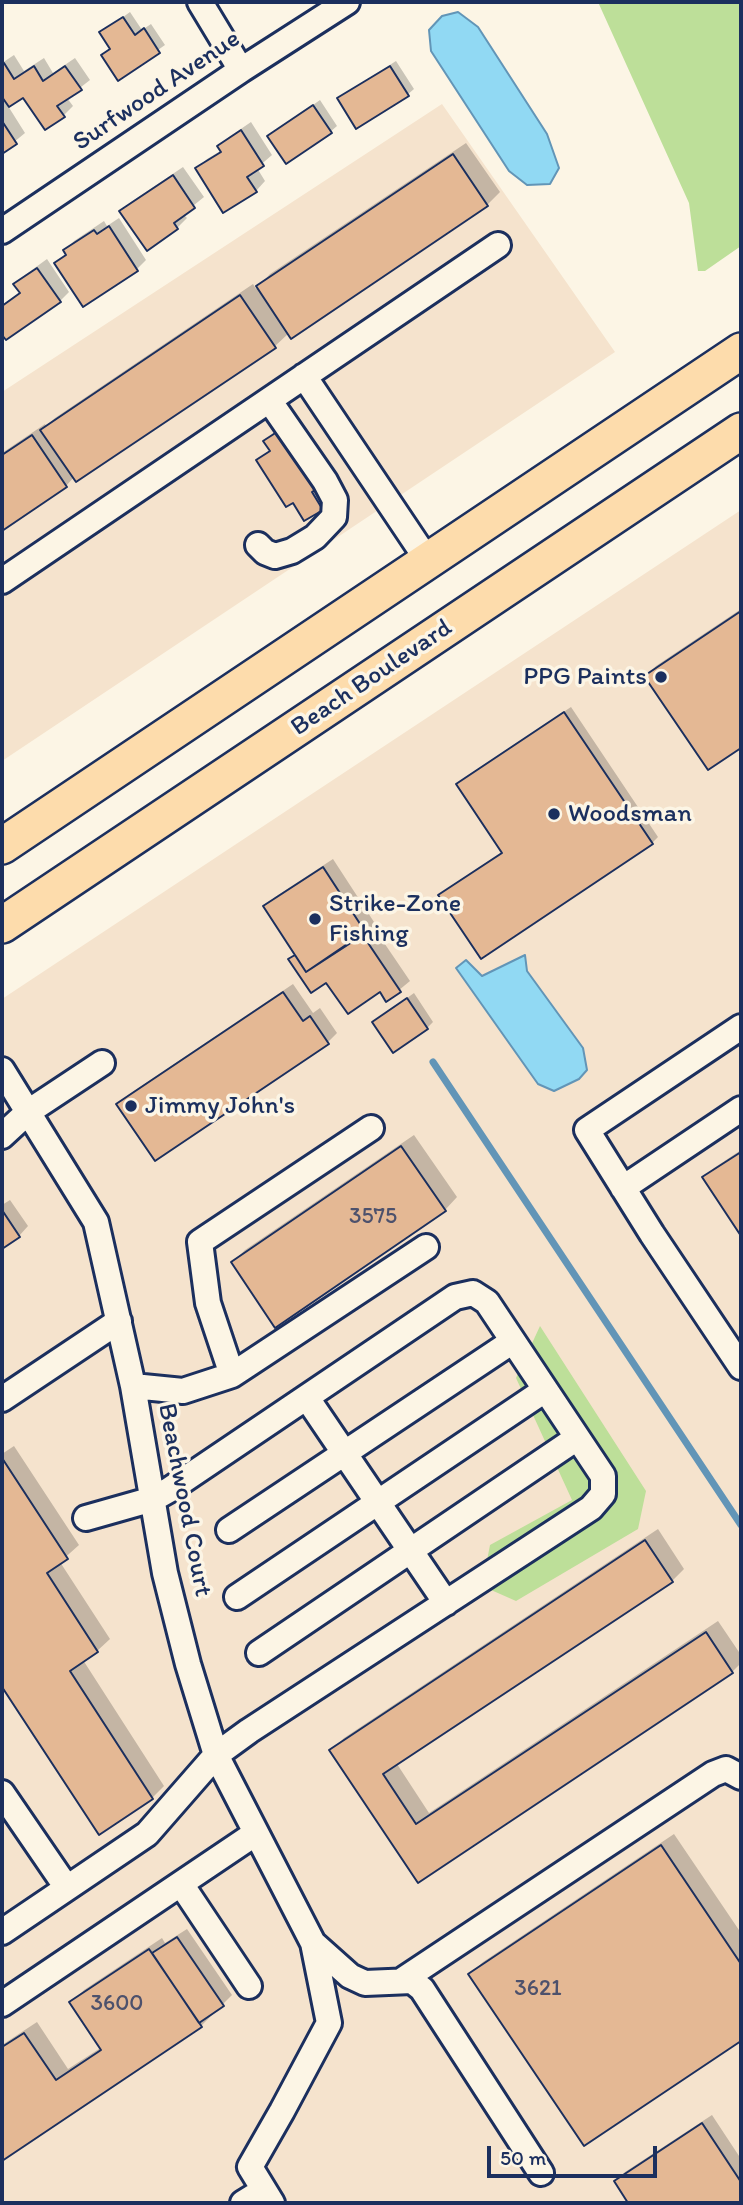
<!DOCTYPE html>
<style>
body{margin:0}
#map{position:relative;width:743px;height:2205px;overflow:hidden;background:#fcf5e5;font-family:Itim,sans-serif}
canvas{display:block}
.frame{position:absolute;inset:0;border:4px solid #1b2f5e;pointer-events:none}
.scale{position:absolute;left:487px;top:2146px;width:170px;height:32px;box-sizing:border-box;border:4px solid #1b2f5e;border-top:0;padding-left:9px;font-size:21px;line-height:24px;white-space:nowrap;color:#1b2f5e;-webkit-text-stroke:5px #fcf5e5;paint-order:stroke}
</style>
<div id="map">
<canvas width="743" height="2205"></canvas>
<div class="frame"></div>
<div class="scale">50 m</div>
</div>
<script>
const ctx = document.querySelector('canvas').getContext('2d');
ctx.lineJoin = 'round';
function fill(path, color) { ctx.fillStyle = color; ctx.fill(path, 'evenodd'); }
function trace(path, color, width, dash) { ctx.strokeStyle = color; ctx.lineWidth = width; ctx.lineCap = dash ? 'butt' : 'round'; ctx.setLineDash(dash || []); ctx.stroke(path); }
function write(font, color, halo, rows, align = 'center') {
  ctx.font = font + ' Itim,sans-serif'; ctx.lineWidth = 7; ctx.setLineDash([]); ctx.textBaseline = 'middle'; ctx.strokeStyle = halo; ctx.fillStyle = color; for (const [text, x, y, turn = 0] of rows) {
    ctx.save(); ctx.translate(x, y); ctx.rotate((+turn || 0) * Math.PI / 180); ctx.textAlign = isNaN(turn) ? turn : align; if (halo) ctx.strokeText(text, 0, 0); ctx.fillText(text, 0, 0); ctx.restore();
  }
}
fill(new Path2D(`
 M442 104 615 352 2 761V392Z
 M741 510V2203H2V999Z`), '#f5e3cd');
fill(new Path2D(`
 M598 2H741V246L705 271H698L689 203Z
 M540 1326 646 1491 638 1529 516 1601 482 1586 490 1545 572 1500 516 1378Z`), '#bddf99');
const water = new Path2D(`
 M458 12 478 27 547 134 559 168 550 184 527 185 509 171 431 51 429 30 442 16Z
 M525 955 527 971 583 1048 587 1070 579 1079 554 1091 538 1084 456 968 466 960 482 976Z`);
fill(water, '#91d9f3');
trace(water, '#6295b7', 2);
fill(new Path2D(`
 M130 12 142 30 151 24 165 45 118 78 111 48 101 33Z
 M14 55 24 71 44 58 53 73 75 58 90 80 67 98 73 106 63 116 24 95 8 106 25 133 2 152V98L4 97 2 94V63Z
 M396 61 414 89 407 95 340 99 346 93Z
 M320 100 337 126 330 132 269 136Z
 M251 122 272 155 257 168 265 181 256 191 197 169 207 159 222 150 219 146 229 137Z
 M466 143 500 192 487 205 291 336 289 333 274 347 74 477 66 486 2 529V453L45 424 46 426 55 418 253 284 256 289 270 274Z
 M183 167 204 197 183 214 187 218 177 228 121 212 131 202Z
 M119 218 146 260 137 269 57 264 67 253 65 251 74 241 104 221 107 226Z
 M47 259 69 292 60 301 6 338 2 332V305L21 292 16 284 25 275Z
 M290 422 331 499 321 508 293 501 258 461 271 449 266 441 275 431Z
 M741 609V746L709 768 647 676 656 666Z
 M571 707 658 837 652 843 447 889 503 851 458 784 464 778Z
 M333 859 374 922 372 925 410 981 387 1000 381 990 327 981 290 959 296 954 265 906 275 897Z
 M293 984 313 1013 320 1008 337 1033 328 1042 155 1159 118 1104 128 1095Z
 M414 993 433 1022 427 1028 374 1022Z
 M414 1135 457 1197 445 1210 233 1262 245 1250Z
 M741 1150V1233L705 1178 714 1168Z
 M10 1200 28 1226 19 1236 2 1247V1205Z
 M14 1446 79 1545 60 1562 110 1639 97 1651 83 1660 164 1786 152 1798 99 1833 2 1683V1454Z
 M658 1529 684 1569 672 1581 397 1764 429 1813 718 1621 741 1655V1663L732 1672 418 1881 332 1750 344 1738Z
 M674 1834 741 1933V2039L584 2144 470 1974 483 1962Z
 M187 1929 232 1995 201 2026 2 2159V2045L37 2022 68 2069 102 2047 71 2003 84 1990 162 1938 165 1943Z
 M712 2115 741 2159V2203H630L616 2182 625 2172Z`), '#0003');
trace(new Path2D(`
 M433 1062 741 1525`), '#6295b7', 7);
const building = new Path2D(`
 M123 17 135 35 144 28 160 53 118 81 101 55 110 49 99 32Z
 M4 63 14 79 34 66 43 81 65 66 82 90 57 106 65 117 45 130 23 98 9 107 2 97V64Z
 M390 66 409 96 356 129 337 98Z
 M313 105 332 133 286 164 267 136Z
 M2 121 17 144 2 154Z
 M241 130 264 166 247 177 257 192 223 213 195 168 221 152 217 146Z
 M453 154 488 206 291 339 256 286Z
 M173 175 195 208 174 223 178 229 147 251 119 211Z
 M109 226 138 271 83 307 54 263 66 255 63 250 94 230 97 234Z
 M37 268 61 302 6 340 2 335V306L20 293 13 284Z
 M240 295 276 348 76 482 40 430Z
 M280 430 318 488 312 492 323 510 304 521 293 503 286 507 256 460 270 451 263 441Z
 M32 435 67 487 2 531V455Z
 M741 611V748L708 770 644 676Z
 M564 712 653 844 481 959 438 895 502 853 456 784Z
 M323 867 366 933 306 972 263 906Z
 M362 934 401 992 386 1002 380 992 348 1014 326 983 311 993 288 959 295 955 306 972Z
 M283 992 303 1021 310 1016 329 1044 155 1161 116 1104Z
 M407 998 428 1029 393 1053 372 1022Z
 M401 1146 446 1211 275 1328 231 1262Z
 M741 1152V1236L702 1177Z
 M2 1210 20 1237 2 1249Z
 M2 1458 68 1559 47 1573 98 1652 70 1671 153 1799 99 1835 2 1687Z
 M645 1540 673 1582 383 1774 416 1824 706 1632 733 1673 418 1883 329 1750Z
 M661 1845 741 1964V2041L584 2146 468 1974Z
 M177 1937 224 2006 199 2023 152 1953Z
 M149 1949 202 2027 2 2161V2047L24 2033 56 2080 101 2050 69 2002Z
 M702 2123 741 2182V2203H628L614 2181Z`);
fill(building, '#e4b894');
trace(building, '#1b2f5e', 2);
const minor = new Path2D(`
 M200 2 241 70
 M2 231 241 70 347 2
 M304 376 428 561
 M258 545 265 552 275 556 292 551 315 537 334 517 335 500 325 481 269 400
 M2 581 498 245
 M741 1027 587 1130 652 1234 741 1367
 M2 1070 96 1222 133 1386 165 1573 188 1664 216 1755 313 1943 329 2023 282 2111 250 2167 272 2203
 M2 1136 28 1112 102 1063
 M623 1188 741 1109
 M232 1375 208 1303 200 1242 371 1128
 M133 1386 183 1391 232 1375 426 1247
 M307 1398 446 1603
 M2 1399 119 1321
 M229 1530 513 1341
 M237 1597 545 1390
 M259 1653 577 1438
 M2 1793 67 1888
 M181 1884 249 1986
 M2 1932 147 1834 216 1755 249 1731 591 1508 603 1494V1476L487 1302 473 1293 455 1297 169 1490 153 1499 86 1518
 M313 1943 350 1976 365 1983 412 1981 422 1989 541 2173
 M401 1981 713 1774 726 1769 741 1777
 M2 2004 256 1833
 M243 2203 264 2190`);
const highway = new Path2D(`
 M2 846 741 351
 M2 925 741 431`);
trace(minor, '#1b2f5e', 30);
trace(highway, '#1b2f5e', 40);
trace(minor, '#fcf5e5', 24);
trace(highway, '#fddcac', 35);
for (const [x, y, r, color] of [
 [661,677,7,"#1b2f5e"],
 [554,814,7,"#1b2f5e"],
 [315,919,7,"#1b2f5e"],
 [131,1106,7,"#1b2f5e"]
]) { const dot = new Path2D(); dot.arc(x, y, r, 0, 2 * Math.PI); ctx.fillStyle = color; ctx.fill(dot); trace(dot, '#fcf5e5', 2.5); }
write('23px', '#4d516c', null, [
 ["3575",373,1217],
 ["3621",538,1989],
 ["3600",117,2004]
]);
write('26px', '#1b2f5e', '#fcf5e5', [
 ["Surfwood Avenue",157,91,-34],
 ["Beach Boulevard",372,678,-34],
 ["Beachwood Court",184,1500,79]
]);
write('26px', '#1b2f5e', '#fcf5e5', [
 ["PPG Paints",647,677,"right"],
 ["Woodsman",568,814],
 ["Strike-Zone",329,904],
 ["Fishing",329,934],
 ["Jimmy John's",145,1106]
], 'left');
</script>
